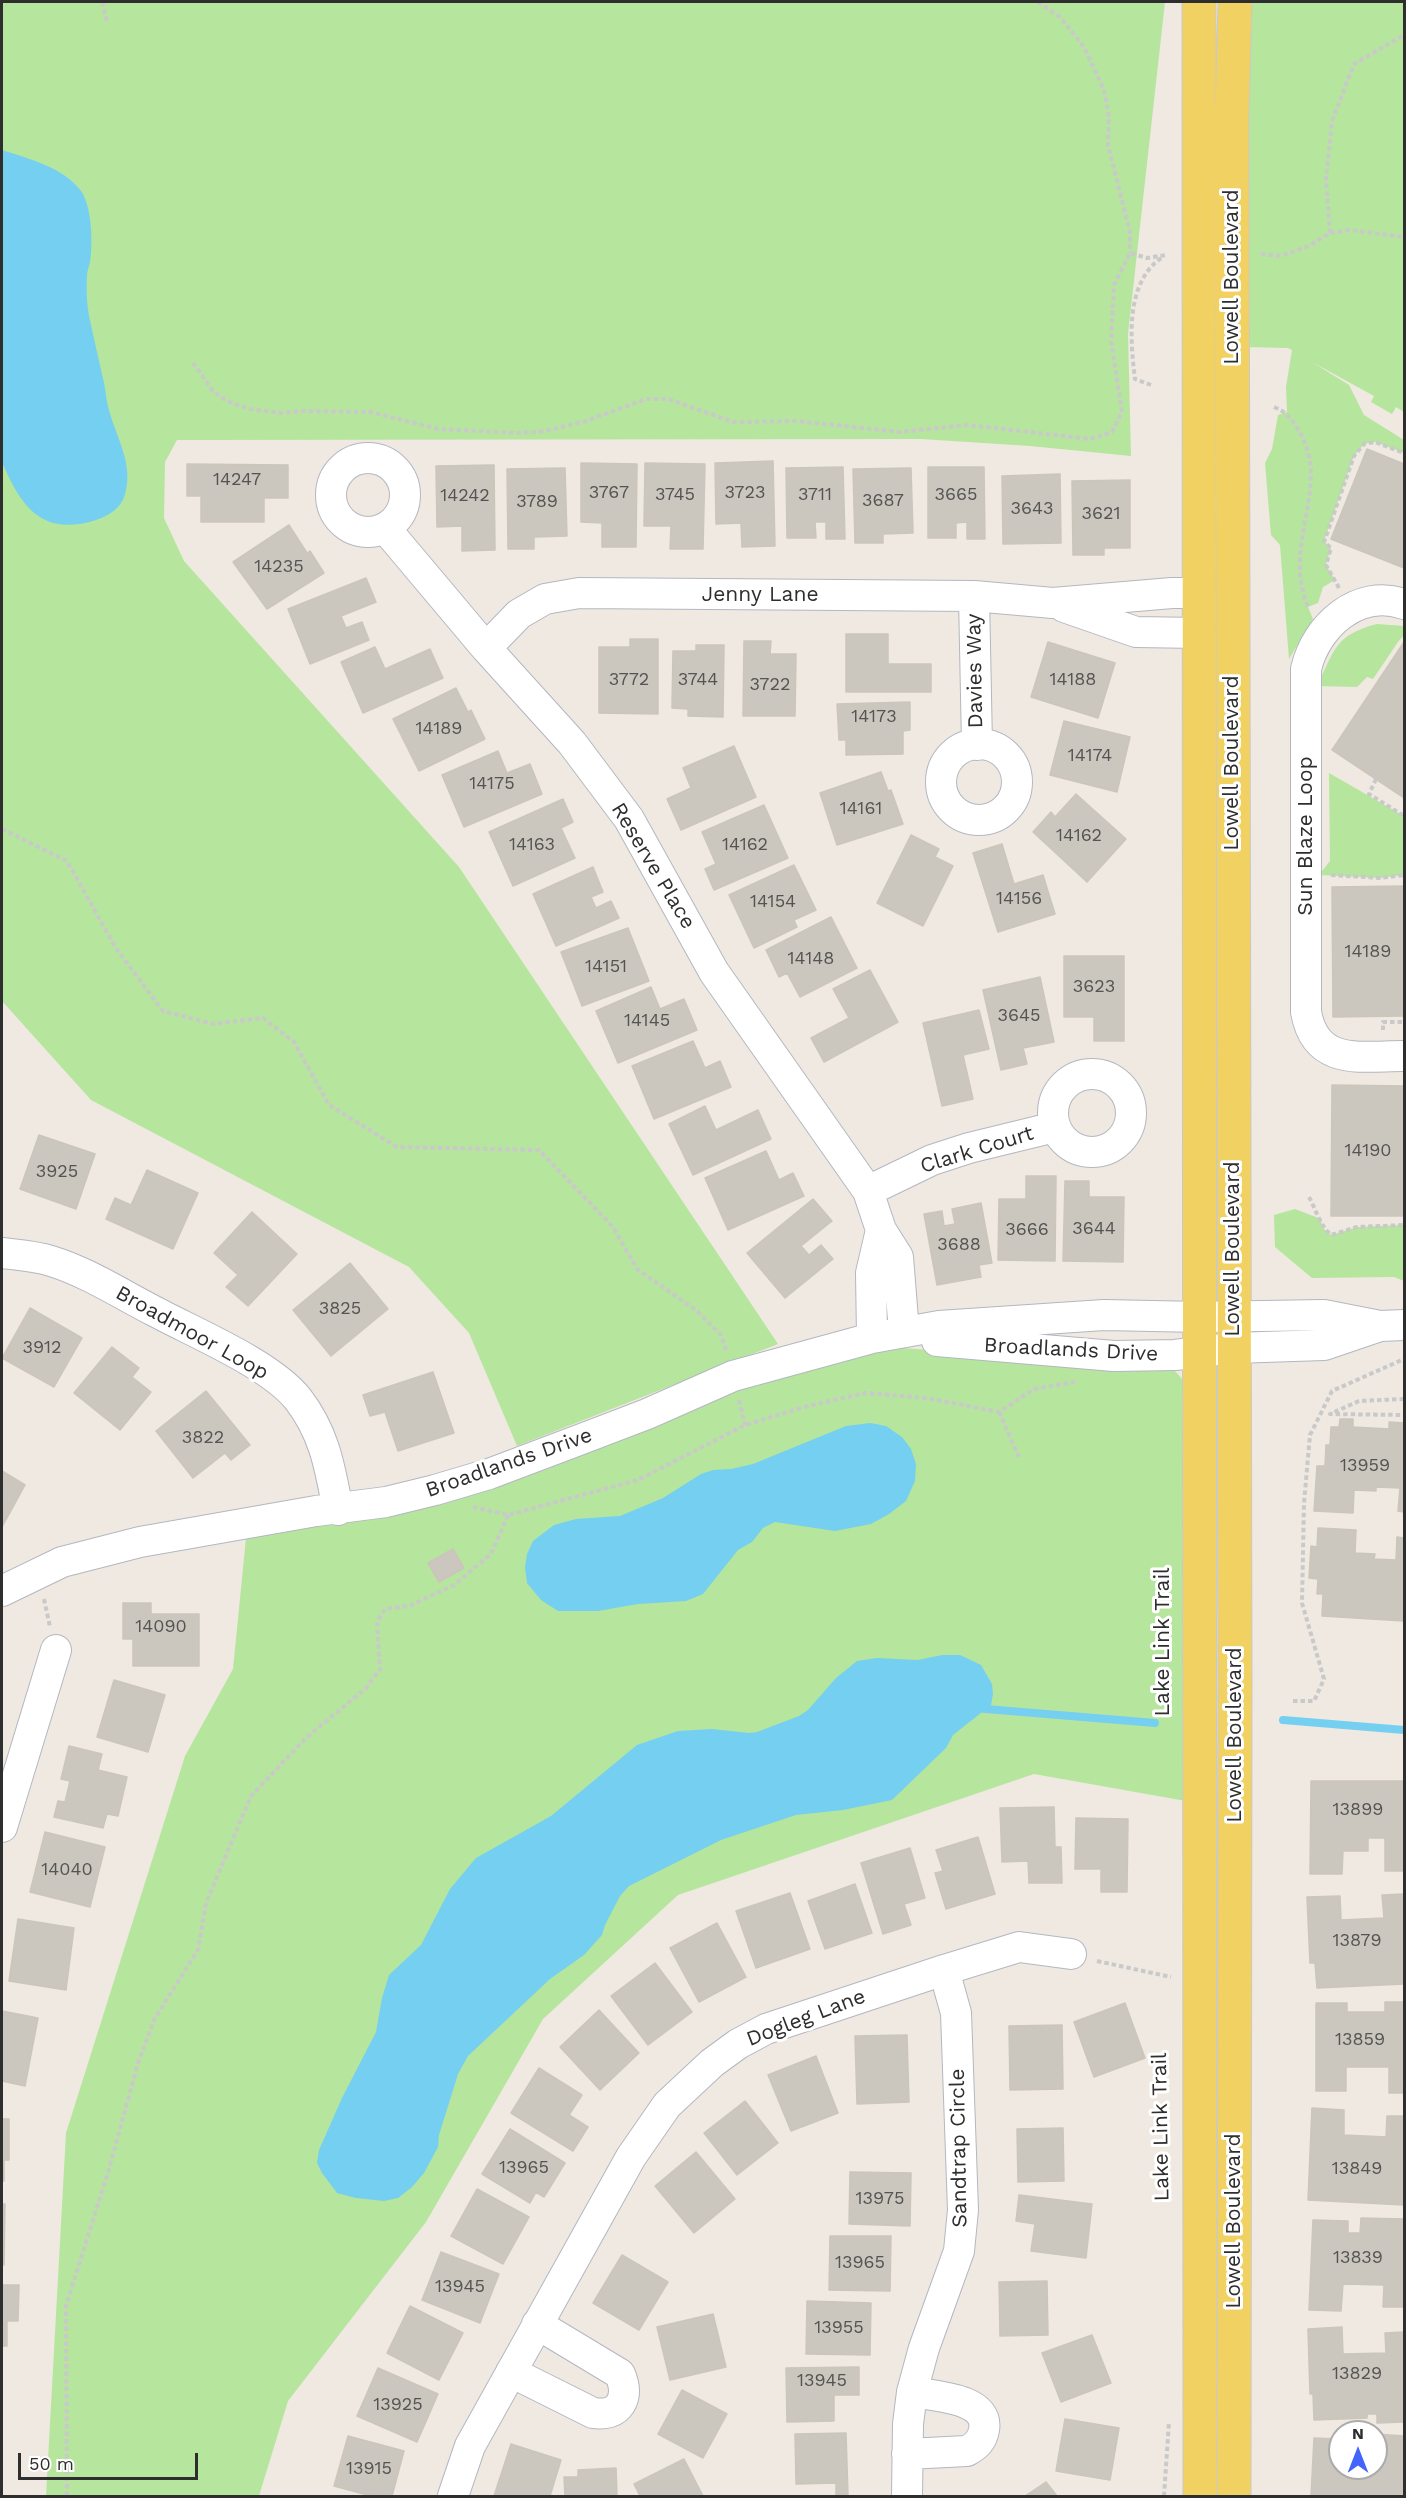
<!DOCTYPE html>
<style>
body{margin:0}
#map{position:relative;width:1406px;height:2498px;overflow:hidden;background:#efe9e1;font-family:"Work Sans",sans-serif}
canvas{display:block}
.frame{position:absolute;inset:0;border:3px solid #2e2e2e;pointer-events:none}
.north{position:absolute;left:1328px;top:2420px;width:60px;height:60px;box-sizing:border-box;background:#fff;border:2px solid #ababab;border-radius:50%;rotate:0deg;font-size:16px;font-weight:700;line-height:24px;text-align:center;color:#2e2e2e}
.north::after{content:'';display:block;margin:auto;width:21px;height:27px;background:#4264fb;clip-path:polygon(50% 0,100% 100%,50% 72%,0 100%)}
.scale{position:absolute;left:18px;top:2453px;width:180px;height:27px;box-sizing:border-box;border:3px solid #2e2e2e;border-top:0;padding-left:8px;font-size:18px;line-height:21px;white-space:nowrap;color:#2e2e2e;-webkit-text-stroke:4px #fff;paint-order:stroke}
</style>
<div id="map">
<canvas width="1406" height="2498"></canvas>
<div class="frame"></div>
<div class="north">N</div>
<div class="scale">50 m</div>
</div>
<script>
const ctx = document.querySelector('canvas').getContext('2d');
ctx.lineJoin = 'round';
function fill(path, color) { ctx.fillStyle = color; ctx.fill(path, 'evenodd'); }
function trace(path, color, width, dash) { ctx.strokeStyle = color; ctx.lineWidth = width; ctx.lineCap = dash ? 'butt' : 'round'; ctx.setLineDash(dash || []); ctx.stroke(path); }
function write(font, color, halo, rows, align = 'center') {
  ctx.font = font + ' "Work Sans",sans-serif'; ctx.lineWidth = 6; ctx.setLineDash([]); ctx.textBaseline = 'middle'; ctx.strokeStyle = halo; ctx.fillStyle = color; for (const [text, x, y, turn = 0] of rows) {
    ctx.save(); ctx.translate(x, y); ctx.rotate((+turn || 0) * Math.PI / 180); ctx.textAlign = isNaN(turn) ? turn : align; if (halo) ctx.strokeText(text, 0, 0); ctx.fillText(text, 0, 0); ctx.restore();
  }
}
fill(new Path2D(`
 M2 2H1165L1128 334 1131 456 1030 446 921 439 177 440 165 462 164 518 184 561 459 867 778 1344 517 1446 469 1333 409 1267 91 1100 2 1001Z
 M1248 2H1404V412L1396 407 1392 414 1371 402 1374 396 1312 362 1349 385 1364 415 1404 440V453L1375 442 1364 444 1354 456 1324 541 1331 548 1326 565 1335 580 1323 587 1318 603 1308 607 1313 619 1289 659 1280 545 1271 535 1265 463 1272 449 1278 415 1287 412 1286 387 1292 350 1288 348 1245 347Z
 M1377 624 1404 626V635L1398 642 1373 679 1367 677 1357 687 1317 686C1335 649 1335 635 1377 624Z
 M1329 773 1404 816V875L1380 878 1319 875 1330 861Z
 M1295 1209 1321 1219 1322 1227 1331 1235 1357 1227 1404 1225V1281L1394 1277 1312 1278 1275 1247 1274 1215Z
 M902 1348 1165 1366 1174 1370 1184 1381 1186 1801 1034 1774 678 1895 543 2019 426 2222 288 2401 259 2496H46L66 2133 185 1756 233 1669 246 1538 645 1426 812 1363 866 1350Z`), '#b6e59e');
fill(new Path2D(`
 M2 150C29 159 63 167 81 191 92 206 93 245 90 262 89 267 87 271 87 276 86 288 87 304 89 316 94 339 99 361 104 383 106 392 106 401 109 410 116 437 134 464 125 494 122 507 109 516 96 520 42 537 21 507 2 462Z
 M870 1423 886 1426 902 1437 911 1449 916 1464 915 1481 906 1501 889 1514 871 1524 835 1531 775 1522 763 1528 752 1542 738 1550 703 1594 686 1601 638 1604 598 1611H558L541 1600 527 1583 525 1567 527 1554 533 1541 554 1525 576 1519 620 1516 663 1498 701 1474 713 1470 731 1469 753 1464 846 1426Z
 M942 1655H960L981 1665 992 1684 993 1694 991 1705 953 1735 946 1748 892 1800 843 1810 796 1815 721 1840 629 1886 620 1896 605 1925 602 1935 584 1955 550 1979 468 2056 458 2074 439 2135 438 2147 424 2173 412 2187 398 2198 384 2201 356 2198 337 2193 322 2173 317 2163 319 2150 342 2098 376 2032 382 1998 389 1975 421 1945 450 1889 476 1858 551 1816 637 1745 678 1731 712 1729 749 1733 757 1732 799 1716 808 1710 836 1678 857 1661 877 1658 918 1660Z`), '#75cff0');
trace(new Path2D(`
 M974 1708 1155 1723
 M1283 1720 1404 1730`), '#75cff0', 8);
const building = new Path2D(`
 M1367 449 1404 464V568L1331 539Z
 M773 461 775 546 742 547 741 523 716 524 715 463Z
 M581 463 637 464 636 547H602V523L581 522Z
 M645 463 705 464 703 549H670L671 526H644Z
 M187 464 288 465V498H264V522H201V496H187Z
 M494 465 495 550 462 551V526L437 527 436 466Z
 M843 467 845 539H826V522H815L816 538H787L786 468Z
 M928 467H984L985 539H967V522L956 523V538H928Z
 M565 468 567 536 534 537V549H508L507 469Z
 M911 468 913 533 883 534V543H855L853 469Z
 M1060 474 1061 543 1003 544 1002 476Z
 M1130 480V548H1104V555H1073L1072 481Z
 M289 525 307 553 310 551 324 573 267 609 233 562Z
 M366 578 376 602 341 616 346 628 362 622 369 640 310 664 288 609Z
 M846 634H888V664H931V692H846Z
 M630 639H658V714L599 713V647H630Z
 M744 641H771L770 654H796L795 716H743Z
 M1048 642 1115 663 1098 718 1031 697Z
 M1404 642V798L1332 750Z
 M696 645H724L723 717 688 716V709L672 708 673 651H696Z
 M375 647 385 669 430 649 443 678 363 713 341 662Z
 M456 688 468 712 471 710 485 739 419 771 393 719Z
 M910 702V730L903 731V754L846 755V740H839L837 704Z
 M1064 721 1130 737 1117 792 1050 775Z
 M734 746 756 797 681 830 667 799 691 788 683 768Z
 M498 751 507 773 530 764 542 794 464 827 442 775Z
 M881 772 888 791 891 790 903 824 837 845 820 793Z
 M1076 794 1126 839 1087 882 1033 832 1051 812 1055 817Z
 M563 799 573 822 561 828 575 858 513 886 489 832Z
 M764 805 788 858 714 890 705 869 716 864 702 832Z
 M911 835 939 849 935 857 953 866 923 926 877 903Z
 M1002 844 1014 884 1043 875 1055 914 998 932 973 853Z
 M794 865 816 910 794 920 797 927 754 948 729 895Z
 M593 867 603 892 591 897 596 908 611 901 619 918 556 946 533 894Z
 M1404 886V1016L1333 1017 1332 887Z
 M831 917 857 968 800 997 787 973 779 977 766 950Z
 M628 928 649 981 582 1006 561 952Z
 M1064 956H1124V1041H1094V1017H1064Z
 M870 970 898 1022 824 1062 811 1038 849 1018 833 989Z
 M1040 977 1054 1042 1023 1048 1027 1064 1001 1070 983 990Z
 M651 987 660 1009 684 999 697 1030 618 1063 596 1011Z
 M979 1010 989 1049 963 1055 973 1099 942 1106 923 1023Z
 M693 1041 705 1068 720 1061 731 1087 654 1119 632 1066Z
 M1332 1085 1404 1086V1216H1331Z
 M705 1106 716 1130 758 1110 771 1139 693 1175 669 1124Z
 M39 1135 95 1154 76 1209 20 1189Z
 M766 1151 779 1180 793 1173 804 1196 728 1230 705 1178Z
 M147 1170 198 1193 173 1249 106 1219 115 1198 131 1205Z
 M1026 1176H1056L1055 1261 998 1260 999 1199H1026Z
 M1065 1181H1089V1197H1124L1123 1262 1063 1261Z
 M813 1199 832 1221 801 1246 809 1255 821 1245 833 1259 785 1298 747 1253Z
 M981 1203 992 1263 979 1265 981 1277 937 1285 924 1214 942 1211 944 1226 955 1224 952 1209Z
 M252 1212 297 1254 248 1306 226 1287 238 1275 214 1253Z
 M350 1263 388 1309 331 1356 293 1310Z
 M30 1308 82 1338 54 1387 2 1358Z
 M112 1347 139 1368 132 1377 151 1392 120 1430 74 1393Z
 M433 1372 454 1433 398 1451 385 1412 370 1416 363 1395Z
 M206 1391 250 1445 231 1460 225 1453 193 1478 156 1431Z
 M1340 1419H1353V1427L1389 1429V1422L1404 1423V1512L1398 1511 1400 1488 1376 1487V1491L1354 1490 1353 1513 1314 1511 1317 1466H1325L1326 1445H1330L1331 1427H1339Z
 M2 1471 25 1485 2 1527Z
 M1318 1528 1356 1530 1355 1553 1375 1554 1374 1559 1396 1560 1397 1537 1404 1538V1621L1322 1616 1323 1594H1317L1318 1579 1309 1578 1311 1546 1317 1547Z
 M453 1549 464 1568 439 1582 428 1563Z
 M123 1603H151V1614H199V1666H133V1639H123Z
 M114 1680 165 1695 148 1752 97 1737Z
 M69 1746 102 1754 98 1770 127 1777 118 1816 107 1814 103 1828 54 1817 58 1801 65 1802 70 1781 61 1779Z
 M1311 1781H1404V1871H1385V1838H1368V1851H1343L1342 1874H1310Z
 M1054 1807 1055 1847H1061L1062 1883H1029L1028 1861 1002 1862 1000 1808Z
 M1076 1818 1128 1819 1127 1892H1101V1869H1075Z
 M45 1832 105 1847 90 1907 30 1892Z
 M978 1837 995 1894 946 1909 935 1873 943 1871 936 1850Z
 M910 1848 925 1898 904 1904 911 1925 883 1934 861 1863Z
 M855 1884 872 1933 825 1949 808 1901Z
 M790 1893 810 1949 756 1968 736 1911Z
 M1404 1894V1984L1317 1988 1315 1963H1310L1307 1897 1340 1896 1341 1920 1384 1918 1382 1895Z
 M18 1919 74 1928 66 1990 9 1981Z
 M717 1923 746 1977 699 2002 670 1948Z
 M655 1963 692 2012 648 2045 611 1996Z
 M1385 2002H1404V2093H1389V2067H1346V2091H1316V2003H1347V2012H1385Z
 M1125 2003 1145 2058 1094 2077 1074 2022Z
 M599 2010 639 2053 600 2090 560 2047Z
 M2 2011 38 2018 25 2086 2 2081Z
 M1062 2025 1063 2089 1010 2090 1009 2026Z
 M907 2035 909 2102 857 2104 855 2036Z
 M816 2056 838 2113 791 2131 768 2075Z
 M539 2068 582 2095 569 2115 588 2127 573 2151 511 2113Z
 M745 2101 778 2143 737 2175 704 2133Z
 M1312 2108 1344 2110V2135L1386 2137 1387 2116H1404V2205L1308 2200Z
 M2 2119H9V2160H4V2181H2Z
 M1063 2128 1064 2181 1018 2182 1017 2129Z
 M510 2129 565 2163 544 2197 536 2192 530 2203 482 2174Z
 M696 2152 735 2199 694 2233 655 2186Z
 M850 2172 911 2173 910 2226 849 2224Z
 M477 2189 529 2217 503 2264 451 2236Z
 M1019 2195 1092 2204 1086 2258 1031 2251 1035 2224 1016 2221Z
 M2 2204H5L4 2265H2Z
 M1361 2218 1404 2219V2307H1383L1384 2285 1343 2284 1341 2311 1309 2310 1313 2220 1348 2221V2233H1360Z
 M830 2236H891L890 2291 829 2290Z
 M441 2252 499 2274 480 2323 422 2300Z
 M622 2255 668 2282 639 2330 593 2303Z
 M1047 2281 1048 2335 1000 2336 999 2282Z
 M2 2285H19L18 2321H7V2346H2Z
 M807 2301 871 2303 870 2355 806 2354Z
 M410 2306 463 2333 439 2380 387 2353Z
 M713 2314 726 2367 670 2380 657 2327Z
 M1342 2327 1343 2354 1386 2353 1385 2333 1404 2332V2422L1377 2423V2414H1367V2418L1314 2420 1313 2394H1310L1308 2329Z
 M1092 2335 1111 2383 1061 2402 1042 2353Z
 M859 2367V2395H834V2421L787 2422 786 2368Z
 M378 2368 438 2394 417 2442 357 2416Z
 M682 2390 727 2414 703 2458 658 2434Z
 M1065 2419 1119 2428 1110 2480 1056 2471Z
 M846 2433 848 2496H836V2483L796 2484 795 2434Z
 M1376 2434 1404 2436V2496H1311L1314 2438 1340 2439V2468H1376Z
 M348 2436 404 2451 392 2496H371L334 2486Z
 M511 2444 561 2460 550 2496H494Z
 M684 2459 703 2496H640L634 2484Z
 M616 2468 617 2496H565L564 2477H578V2470Z
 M1046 2482 1057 2496H1025Z`);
fill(building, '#cbc7bf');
trace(building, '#cbc5ba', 1.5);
const minor = new Path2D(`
 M331 495a37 37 0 1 1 74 0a37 37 0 1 1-74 0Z
 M385 528 486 648 572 743 629 819 714 972 868 1191 881 1230 898 1257 904 1332
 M974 596 977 745
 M1404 604C1358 588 1316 626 1306 669V1012C1316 1067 1361 1056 1404 1056
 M1064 607 1136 632 1199 633
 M486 648 519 614 545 599 579 593 974 596 1053 603 1172 593H1199
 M941 782a38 38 0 1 1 76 0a38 38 0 1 1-76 0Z
 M1053 1113a39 39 0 1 1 78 0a39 39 0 1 1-78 0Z
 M868 1191 932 1160 969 1148 1055 1127
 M2 1253C18 1255 35 1256 51 1261 87 1272 121 1294 154 1311 195 1333 270 1364 298 1399 325 1434 330 1468 338 1510
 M872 1338 871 1273 881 1230
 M937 1341 1114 1356 1175 1355 1233 1348 1324 1345 1377 1327
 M2 1591 62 1562 140 1542 316 1511 386 1502 435 1490 489 1474 579 1440 647 1414 733 1376 872 1338 939 1326 1104 1315 1200 1317 1324 1315 1380 1326 1404 1325
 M2 1827 56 1650
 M511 2372 593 2413C620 2417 630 2398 620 2374L537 2324
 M907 2454 967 2451C976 2446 982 2441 984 2430 990 2398 934 2396 912 2392
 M453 2496 470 2446 631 2157 667 2105 712 2063 738 2044 766 2029 944 1970 1019 1947 1071 1954
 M907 2496 908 2424 912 2392 924 2348 959 2251 963 2210 956 2013 944 1970`);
const major = new Path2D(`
 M1199 2 1200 2496
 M1234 2496 1235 1676 1232 115 1235 2`);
trace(minor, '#b4b7c1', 32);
trace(major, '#c9c9c9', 35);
trace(new Path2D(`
 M102 2 107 22
 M1038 2 1060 17 1084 47 1104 90 1109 117 1108 145 1130 232V253
 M1330 233 1326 179 1332 121 1354 64 1404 35
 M1261 254 1281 256 1309 246 1330 233 1349 230 1404 237
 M193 363 213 391 227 401 249 409 281 413 305 411 371 412 438 429 516 433 546 431 586 421 646 399H668L733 422 796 421 900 432 968 425 1090 439 1112 432 1122 412 1111 341 1114 285 1130 253 1147 258 1166 255
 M1151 385 1135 379C1130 339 1125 281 1163 257
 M1274 407C1286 412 1290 417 1297 428 1325 470 1302 514 1300 559 1299 575 1302 594 1309 609
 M1339 588 1326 565 1331 548 1324 542 1354 456 1364 444 1375 442 1404 453
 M1376 779 1369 794 1404 816
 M2 829 67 861 115 947 163 1011 213 1024 263 1018 294 1042 329 1105 397 1147 539 1150 613 1227 637 1269 697 1311 721 1335 727 1353
 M1331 875 1380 878 1404 875
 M1383 1030V1022H1404
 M1309 1197C1316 1210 1320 1225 1331 1235L1357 1227 1404 1225
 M1404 1399 1359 1401 1330 1414 1404 1415
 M739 1400 745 1425
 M999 1412 1019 1457
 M473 1507 508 1515 616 1486 638 1480 745 1425 804 1407 865 1393 927 1398 999 1412 1034 1389 1075 1382
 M44 1599 50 1627
 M1293 1701H1314L1324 1679 1302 1603 1304 1503 1310 1435 1332 1391 1404 1359
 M1097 1961 1171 1977
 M67 2496 66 2306 109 2169 138 2063 155 2018 198 1950 206 1903 251 1796 306 1738 366 1688 380 1669 377 1622 385 1609 409 1606 454 1585 491 1554 508 1515
 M1164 2496 1169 2422`), '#c9c9c9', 4, [4.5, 3]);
trace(minor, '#fff', 30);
trace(major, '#f2d163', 33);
write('18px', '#555452', null, [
 ["14247",237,480],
 ["3767",609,493],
 ["3723",745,493],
 ["3745",675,495],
 ["3711",815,495],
 ["3665",956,495],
 ["14242",465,496],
 ["3687",883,501],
 ["3789",537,502],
 ["3643",1032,509],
 ["3621",1101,514],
 ["14235",279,567],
 ["3772",629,680],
 ["3744",698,680],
 ["14188",1073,680],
 ["3722",770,685],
 ["14173",874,717],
 ["14189",439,729],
 ["14174",1090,756],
 ["14175",492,784],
 ["14161",861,809],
 ["14162",1079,836],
 ["14163",532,845],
 ["14162",745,845],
 ["14156",1019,899],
 ["14154",773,902],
 ["14189",1368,952],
 ["14148",811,959],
 ["14151",606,967],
 ["3623",1094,987],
 ["3645",1019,1016],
 ["14145",647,1021],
 ["14190",1368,1151],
 ["3925",57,1172],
 ["3644",1094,1229],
 ["3666",1027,1230],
 ["3688",959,1245],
 ["3825",340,1309],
 ["3912",42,1348],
 ["3822",203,1438],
 ["13959",1365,1466],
 ["14090",161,1627],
 ["13899",1358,1810],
 ["14040",67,1870],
 ["13879",1357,1941],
 ["13859",1360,2040],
 ["13965",524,2168],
 ["13849",1357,2169],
 ["13975",880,2199],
 ["13839",1358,2258],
 ["13965",860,2263],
 ["13945",460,2287],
 ["13955",839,2328],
 ["13829",1357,2374],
 ["13945",822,2381],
 ["13925",398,2405],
 ["13915",369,2469]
]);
write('21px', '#2e2e2e', '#fff', [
 ["Lowell Boulevard",1232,277,-90],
 ["Jenny Lane",760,595],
 ["Davies Way",975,671,-91],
 ["Lowell Boulevard",1232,763,-90],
 ["Sun Blaze Loop",1306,836,-90],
 ["Reserve Place",653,866,59],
 ["Clark Court",977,1150,-17],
 ["Lowell Boulevard",1233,1249,-90],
 ["Broadmoor Loop",192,1333,29],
 ["Broadlands Drive",1071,1350,3],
 ["Broadlands Drive",509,1463,-19],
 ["Lake Link Trail",1163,1642,-90],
 ["Lowell Boulevard",1235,1735,-90],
 ["Dogleg Lane",806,2018,-21],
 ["Lake Link Trail",1161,2127,-91],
 ["Sandtrap Circle",959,2148,-91],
 ["Lowell Boulevard",1234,2221,-90]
]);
</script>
